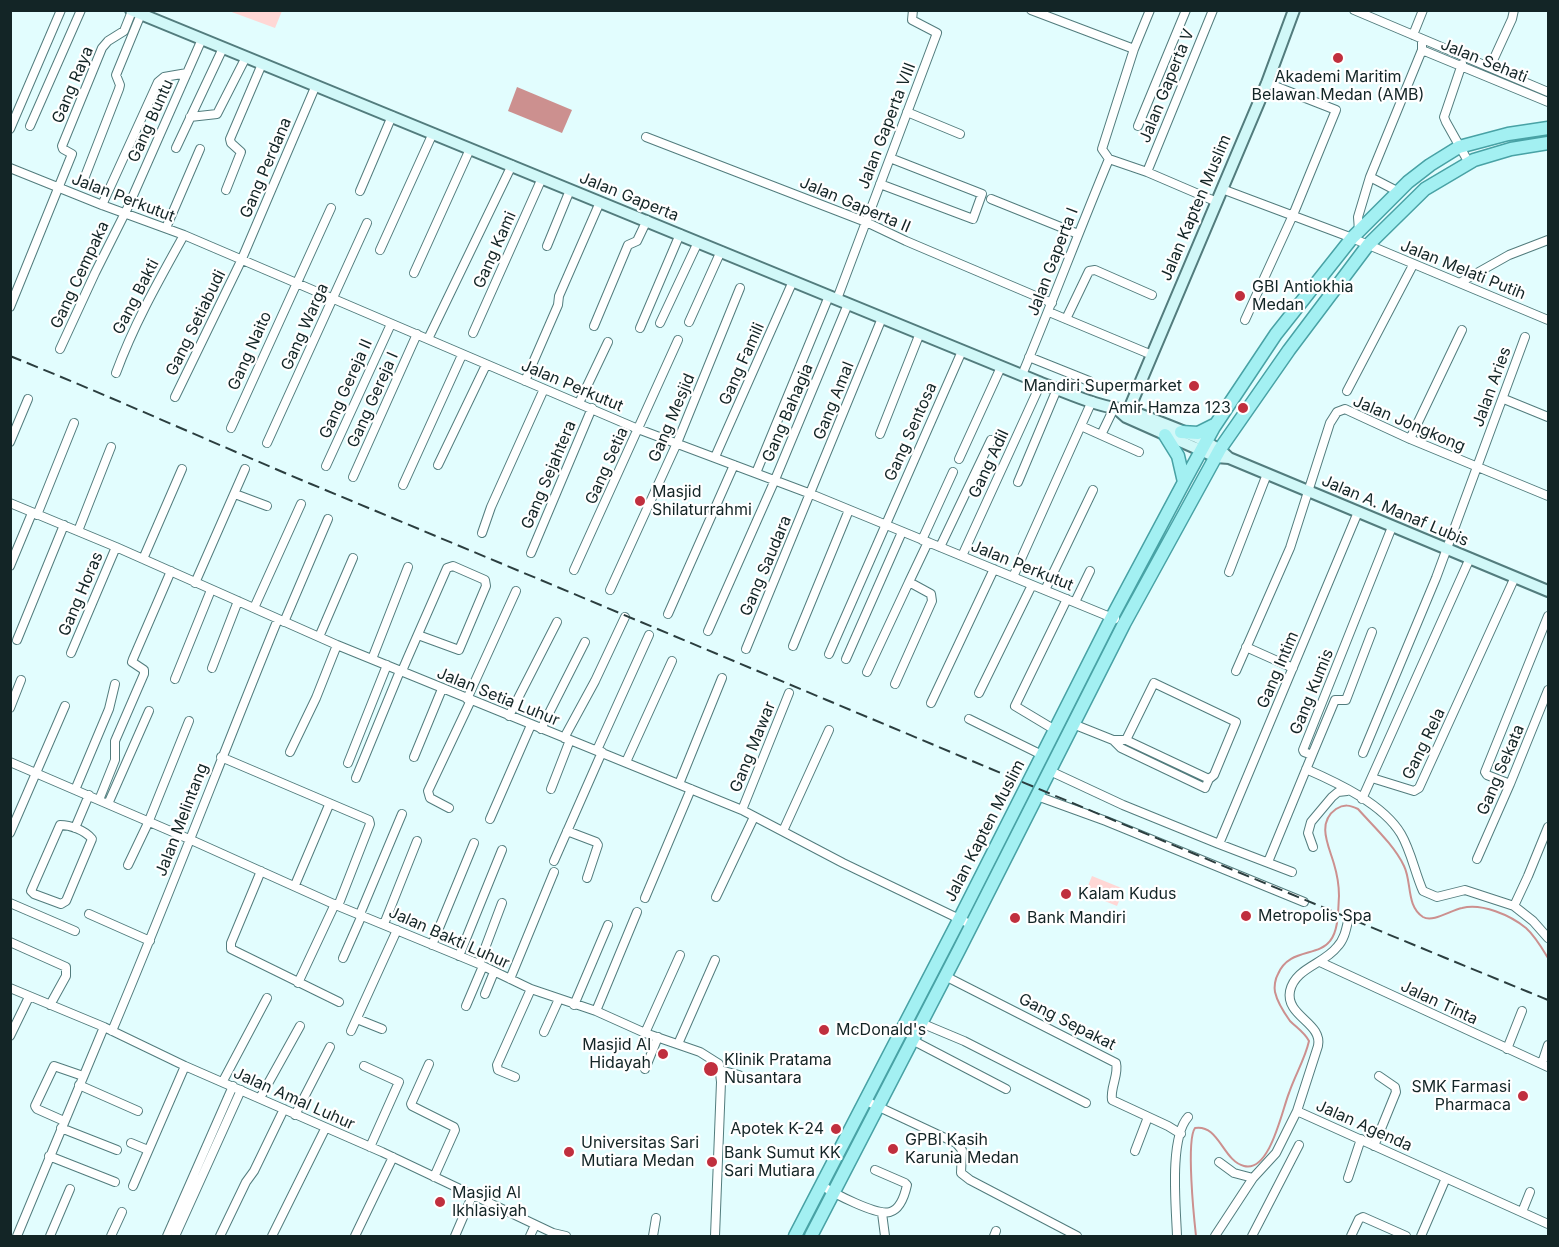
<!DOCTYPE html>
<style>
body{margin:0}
#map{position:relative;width:1559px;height:1247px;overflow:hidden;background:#e2fdfe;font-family:Inter,sans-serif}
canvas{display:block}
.frame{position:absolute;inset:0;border:12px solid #132526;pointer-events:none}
</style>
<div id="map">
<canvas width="1559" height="1247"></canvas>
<div class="frame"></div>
</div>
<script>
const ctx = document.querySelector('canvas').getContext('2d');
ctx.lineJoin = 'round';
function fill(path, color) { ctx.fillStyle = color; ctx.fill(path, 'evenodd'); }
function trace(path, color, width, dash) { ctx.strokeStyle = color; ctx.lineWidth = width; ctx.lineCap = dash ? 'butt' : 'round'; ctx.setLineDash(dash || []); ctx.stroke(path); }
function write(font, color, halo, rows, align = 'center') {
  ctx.font = font + ' Inter,sans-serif'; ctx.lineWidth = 4.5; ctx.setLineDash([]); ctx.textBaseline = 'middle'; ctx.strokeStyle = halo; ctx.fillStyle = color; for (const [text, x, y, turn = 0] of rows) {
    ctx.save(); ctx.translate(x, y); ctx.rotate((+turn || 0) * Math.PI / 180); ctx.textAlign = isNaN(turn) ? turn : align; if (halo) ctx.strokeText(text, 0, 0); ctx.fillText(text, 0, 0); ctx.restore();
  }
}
fill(new Path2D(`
 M229 11 282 10V11L275 28Z
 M1092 876 1124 889 1117 906 1085 893Z`), '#ffd7d5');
fill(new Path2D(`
 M517 87 572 110 562 133 508 111Z`), '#cc908f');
trace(new Path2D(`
 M1196 1236C1194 1218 1186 1140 1195 1128 1219 1124 1223 1161 1244 1166 1270 1173 1282 1110 1289 1093 1295 1075 1305 1059 1309 1041 1304 1032 1297 1028 1290 1021 1285 1014 1277 1001 1275 992 1274 987 1275 979 1278 974 1289 948 1318 957 1330 941 1339 930 1338 909 1339 896 1339 885 1337 874 1334 864 1329 846 1316 823 1336 809 1344 804 1350 805 1358 809 1373 826 1394 845 1404 866 1412 882 1406 906 1423 917 1433 923 1451 910 1462 908 1482 903 1510 915 1526 928 1535 936 1542 948 1548 958`), '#cc908f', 2);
const street = new Path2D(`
 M1031 10 1134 49
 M1150 10 1134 49 1102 149 1109 159 1147 172 1217 202
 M1354 10 1548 92
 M1413 35 1423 10
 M1422 50 1548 102
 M1462 64 1444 117 1446 122 1469 163
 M1490 67 1512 19 1514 10
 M907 112 960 134
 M190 117 217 114 246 57
 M30 126 81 10
 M1138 126 1186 10
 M10 129 61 10
 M646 137 866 222 906 241 1052 303
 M176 148 223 48
 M10 168 102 205 184 235 638 429 811 494 1115 619
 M1147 172 1213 10
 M1370 177 1397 191
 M84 179 119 89 120 85 116 75 141 14
 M880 184 973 219 982 194 890 158
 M1222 189 1347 236 1548 320
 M226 190 241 152 231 143 230 139 262 64
 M360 191 392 116
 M991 199 1078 234
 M102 205 158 82 164 77 187 73
 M166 228 200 149
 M1359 231 1358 217 1370 177 1422 50V39
 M547 246 570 190
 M380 250 433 133
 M414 273 470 149
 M1461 282 1509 255 1548 240
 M837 299 937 33 912 20 913 10
 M10 307 72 154 63 149 62 146 102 48 108 41 124 31 132 11
 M1049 312 1152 355
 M1066 319 1089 271 1095 270 1152 295
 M1245 320 1293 215 1336 110 1267 83
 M689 322 721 251
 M660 323 698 242
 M594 326 628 245 637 241 647 220
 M640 328 680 234
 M473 333 542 178
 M428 339 512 165
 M60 349 95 273 128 207 202 39
 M1029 357 1089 381
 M116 373C134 324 159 280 184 235
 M1022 375C1052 303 1079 231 1109 159
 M525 381 558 305 559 296 600 202
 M1347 391 1413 265
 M175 397 241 261 316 85
 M1504 399 1548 417
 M579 403 608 342
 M1081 426 1101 435 1114 408
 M231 428 331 208
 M880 434 920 333
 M1101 435 1139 452
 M1410 439 1462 330
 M10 442 28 399
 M267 443 367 223
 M715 457 793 281
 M959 459 1001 367
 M438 465 486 365
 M326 466 391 324
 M756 473 829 296
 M353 477 417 334
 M1018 482 1057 389
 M403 485 462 355
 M235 494 267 506
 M10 503 116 547 337 645 742 810 843 863 972 925
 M37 515 74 423
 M78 531 111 447
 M482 533 491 507 544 389
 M922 540 953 472
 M940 547 991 440
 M531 553 592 408
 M962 556 1041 383
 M143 559 182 469
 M10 566 32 513
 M574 570 678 340
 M1229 572 1267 474
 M1013 577 1092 401
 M195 583 245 469
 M610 590 677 443 740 288
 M1045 590 1093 490
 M1075 602 1090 571
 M254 608 301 504
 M668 614 734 465
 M284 622 328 519
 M708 631 774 482 848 304
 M319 637 353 558
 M17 640 64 525
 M793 646 849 510
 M1246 647 1293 668
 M746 649 882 318
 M71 653 116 547
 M829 654 962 351
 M372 659 408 567
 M846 659 902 532
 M212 668 238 601
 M402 671 408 657 447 568 453 566 485 580 486 586 459 650 418 635
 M1236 671 1290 548 1330 423 1337 412 1345 409 1410 439 1548 496
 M867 672 909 582
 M175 679 211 590
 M895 684 932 601 931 594 909 582 928 542
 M979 693 1032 585
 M467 699 516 591
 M931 703 994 569
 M10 708 21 680
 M509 716 557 622
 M969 719 1042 755
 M1073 724 1113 740H1126L1209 779
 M541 729 585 642
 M1055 730 1015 706 1067 599
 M564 738 595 681 625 617
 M1113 740 1121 748 1205 788 1209 779 1214 775 1236 722 1154 683 1126 740
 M597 750 649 635
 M290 752 316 698 337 645
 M1363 753 1436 578 1525 337
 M1312 755 1335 700H1346L1372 632
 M221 757 369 820 370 824 338 906
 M414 757 442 689
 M10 762 189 839 338 906 479 964 531 989 596 1011 645 1033 700 1052 719 1064 721 1082 715 1236
 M626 762 672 661
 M348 763 387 665
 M1306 769C1338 783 1383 804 1401 834 1411 851 1415 873 1423 891L1437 897 1465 890 1514 906 1533 921 1548 938
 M1050 771 1123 805 1219 844 1358 512
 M356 778 400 671
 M1372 778 1414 791 1419 788 1515 577
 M679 784 722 678
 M1510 784 1487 775 1485 772 1548 616
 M551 789 570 740
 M75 790 109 709 115 684
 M1037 796 1106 821 1304 902
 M1362 799 1470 558
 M99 800 115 760V741L144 674V670L132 662 133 659 171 571
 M108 804 149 711
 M449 808 430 798 428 791 471 700
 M742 810 789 693
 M490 819 531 725
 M60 825C70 825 85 830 92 839L66 901 61 904 34 894 31 891Z
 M75 828 89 795
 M567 831 596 842 598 845 587 878
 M783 831 829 730
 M10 833 65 706
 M1219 844 1292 872
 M1313 847 1308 833 1311 822 1332 797 1338 792 1347 791
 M1477 859 1510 784 1548 690
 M554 861 602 752
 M1268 862 1312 755 1304 752 1303 750 1392 527
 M128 865 148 823 189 721
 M261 871 231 943V949L339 1002
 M295 885 329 805
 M716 897 754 817
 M645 898 691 789
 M10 903 75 931
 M1514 906 1528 876 1548 827
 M89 914 150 941
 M360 914 402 814
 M384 924 417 841
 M10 942 66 967V976L50 1005
 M432 945 474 843
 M459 956 502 850
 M343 958 362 915
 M1320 962 1548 1067
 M479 964 502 903
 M945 976 1116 1063C1119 1075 1110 1087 1112 1100L1168 1126 1181 1134
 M510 979 554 872
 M298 983 335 904
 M10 988 104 1027 185 1066 382 1152 553 1233 566 1236
 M485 994 494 972
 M574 1005 608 925
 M466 1006 483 966
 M596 1011 637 912
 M357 1019 382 1029
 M921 1023 964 1041 1086 1103
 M112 1031C170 894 222 756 278 619
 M351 1031 397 930
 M544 1032 559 999
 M645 1033 680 955
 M10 1036 29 997
 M912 1040 1006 1089
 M678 1044 715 960
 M1507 1049 1522 1011
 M1542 1063 1548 1045
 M429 1064 411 1104 412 1106 454 1127 455 1130 434 1177
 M364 1066 399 1082 370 1147
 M645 1069 658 1037
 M720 1070 739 1075
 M515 1077 498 1070 497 1065 531 989
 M223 1081 267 998
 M79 1085 138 1111
 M260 1098 300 1026
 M864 1100 956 1143 962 1150 961 1173 970 1180 1077 1236
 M1297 1111 1548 1224
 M295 1115 330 1047
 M64 1121 37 1109 35 1106 54 1066 83 1076
 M61 1128 117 1150
 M131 1143 148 1150
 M1374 1146 1396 1092 1395 1087 1379 1076
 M1135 1151 1148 1117
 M49 1156 115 1182
 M1253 1178 1276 1153 1297 1111 1318 1046C1323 1023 1285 1016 1290 991 1295 968 1324 964 1337 947 1344 940 1346 930 1348 921
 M1348 1178 1361 1139
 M821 1185C833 1193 877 1216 890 1212 901 1209 905 1194 907 1185L905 1183 875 1170
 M133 1186 185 1066
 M1522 1212 1530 1192
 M882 1213 885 1236
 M176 1234 241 1090
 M17 1236 104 1027
 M50 1236 70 1189
 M111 1236 122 1212
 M167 1236 233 1086
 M220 1236 246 1182 254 1171 284 1109
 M272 1236 325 1129
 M355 1236 393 1157
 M455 1236 473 1194
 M530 1236 535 1225
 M653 1236 656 1218
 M994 1236 996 1231
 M1177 1236C1176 1207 1169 1138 1188 1117
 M1215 1236 1253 1178 1234 1173 1219 1162
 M1252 1236 1299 1145
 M1351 1236 1359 1219 1363 1217 1406 1236
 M1421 1236 1446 1178`);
const secondary = new Path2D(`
 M131 10 1041 383C1069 393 1099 408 1129 410 1157 422 1210 438 1229 458
 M1117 409 1126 417 1216 457 1229 458 1548 591
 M1127 414 1267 83 1294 10`);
const primary = new Path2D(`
 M1181 432 1198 433 1214 425
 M1165 435 1178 456 1184 482
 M795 1236 960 918 1112 617 1184 482 1214 427 1276 334 1352 238 1408 182 1430 165 1459 147 1508 134 1548 128
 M811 1236 959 950 1124 624 1220 449 1289 350 1368 245 1425 189 1474 160 1511 149 1548 143`);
trace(street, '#527c7d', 10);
trace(secondary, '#527c7d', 14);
trace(primary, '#48a2a5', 15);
trace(street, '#fff', 8);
trace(secondary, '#d1f8f8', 10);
trace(primary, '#a3f0f2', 12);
trace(new Path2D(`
 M10 356C112 397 211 442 311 484 724 656 1135 831 1548 1000`), '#2b3e3f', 2, [12, 6]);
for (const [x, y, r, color] of [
 [1338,58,6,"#c02f3e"],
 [1240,296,6,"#c02f3e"],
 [1194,386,6,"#c02f3e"],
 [1243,408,6,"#c02f3e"],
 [640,501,6,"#c02f3e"],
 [1066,894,6,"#c02f3e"],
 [1246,916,6,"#c02f3e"],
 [1015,918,6,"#c02f3e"],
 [824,1030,6,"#c02f3e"],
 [663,1054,6,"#c02f3e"],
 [711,1069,8,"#c02f3e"],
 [1523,1096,6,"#c02f3e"],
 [836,1129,6,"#c02f3e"],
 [893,1149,6,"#c02f3e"],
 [569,1152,6,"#c02f3e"],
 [712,1162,6,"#c02f3e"],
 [440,1202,6,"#c02f3e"]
]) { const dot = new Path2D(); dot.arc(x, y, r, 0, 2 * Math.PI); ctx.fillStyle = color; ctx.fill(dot); trace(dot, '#fff', 2); }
write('16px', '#132526', '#fff', [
 ["Jalan Sehati",1484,61,22],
 ["Gang Raya",73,85,-67],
 ["Jalan Gaperta V",1167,86,-68],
 ["Gang Buntu",151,121,-66],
 ["Jalan Gaperta VIII",887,126,-69],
 ["Gang Perdana",266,168,-67],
 ["Jalan Gaperta",629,197,22],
 ["Jalan Perkutut",123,198,21],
 ["Jalan Gaperta II",855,205,23],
 ["Jalan Kapten Muslim",1196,208,-67],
 ["Gang Kami",495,250,-66],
 ["Jalan Gaperta I",1053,262,-69],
 ["Jalan Melati Putih",1463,270,22],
 ["Gang Cempaka",80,275,-65],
 ["Gang Bakti",136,297,-63],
 ["Gang Setiabudi",196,323,-64],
 ["Gang Warga",305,327,-66],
 ["Gang Naito",250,351,-66],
 ["Gang Famili",742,364,-66],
 ["Jalan Perkutut",572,386,23],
 ["Jalan Aries",1492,387,-70],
 ["Gang Gereja II",346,389,-66],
 ["Gang Gereja I",373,400,-66],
 ["Gang Amal",834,401,-68],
 ["Gang Bahagia",788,413,-67],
 ["Gang Mesjid",672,418,-67],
 ["Jalan Jongkong",1409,424,23],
 ["Gang Sentosa",911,432,-66],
 ["Gang Adil",989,464,-65],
 ["Gang Setia",607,466,-66],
 ["Gang Sejahtera",549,475,-67],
 ["Jalan A. Manaf Lubis",1395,511,23],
 ["Gang Saudara",766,566,-67],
 ["Jalan Perkutut",1022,566,22],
 ["Gang Horas",81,594,-67],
 ["Gang Intim",1278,670,-67],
 ["Gang Kumis",1312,692,-68],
 ["Jalan Setia Luhur",498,697,22],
 ["Gang Rela",1424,744,-64],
 ["Gang Mawar",753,747,-68],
 ["Gang Sekata",1501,770,-67],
 ["Jalan Melintang",182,820,-69],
 ["Jalan Kapten Muslim",985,831,-63],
 ["Jalan Bakti Luhur",449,938,24],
 ["Jalan Tinta",1439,1003,25],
 ["Gang Sepakat",1067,1022,27],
 ["Jalan Amal Luhur",294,1099,24],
 ["Jalan Agenda",1364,1126,24]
]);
write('16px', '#132526', '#fff', [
 ["Akademi Maritim",1338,77,"center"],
 ["Belawan Medan (AMB)",1338,95,"center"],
 ["GBI Antiokhia",1252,287],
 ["Medan",1252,305],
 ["Mandiri Supermarket",1182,386,"right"],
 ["Amir Hamza 123",1231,408,"right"],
 ["Masjid",652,492],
 ["Shilaturrahmi",652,510],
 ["Kalam Kudus",1078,894],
 ["Metropolis Spa",1258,916],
 ["Bank Mandiri",1027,918],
 ["McDonald's",836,1030],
 ["Masjid Al",651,1045,"right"],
 ["Hidayah",651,1063,"right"],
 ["Klinik Pratama",724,1060],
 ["Nusantara",724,1078],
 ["SMK Farmasi",1511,1087,"right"],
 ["Pharmaca",1511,1105,"right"],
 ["Apotek K-24",824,1129,"right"],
 ["GPBI Kasih",905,1140],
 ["Karunia Medan",905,1158],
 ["Universitas Sari",581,1143],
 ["Mutiara Medan",581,1161],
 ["Bank Sumut KK",724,1153],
 ["Sari Mutiara",724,1171],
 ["Masjid Al",452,1193],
 ["Ikhlasiyah",452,1211]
], 'left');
</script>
